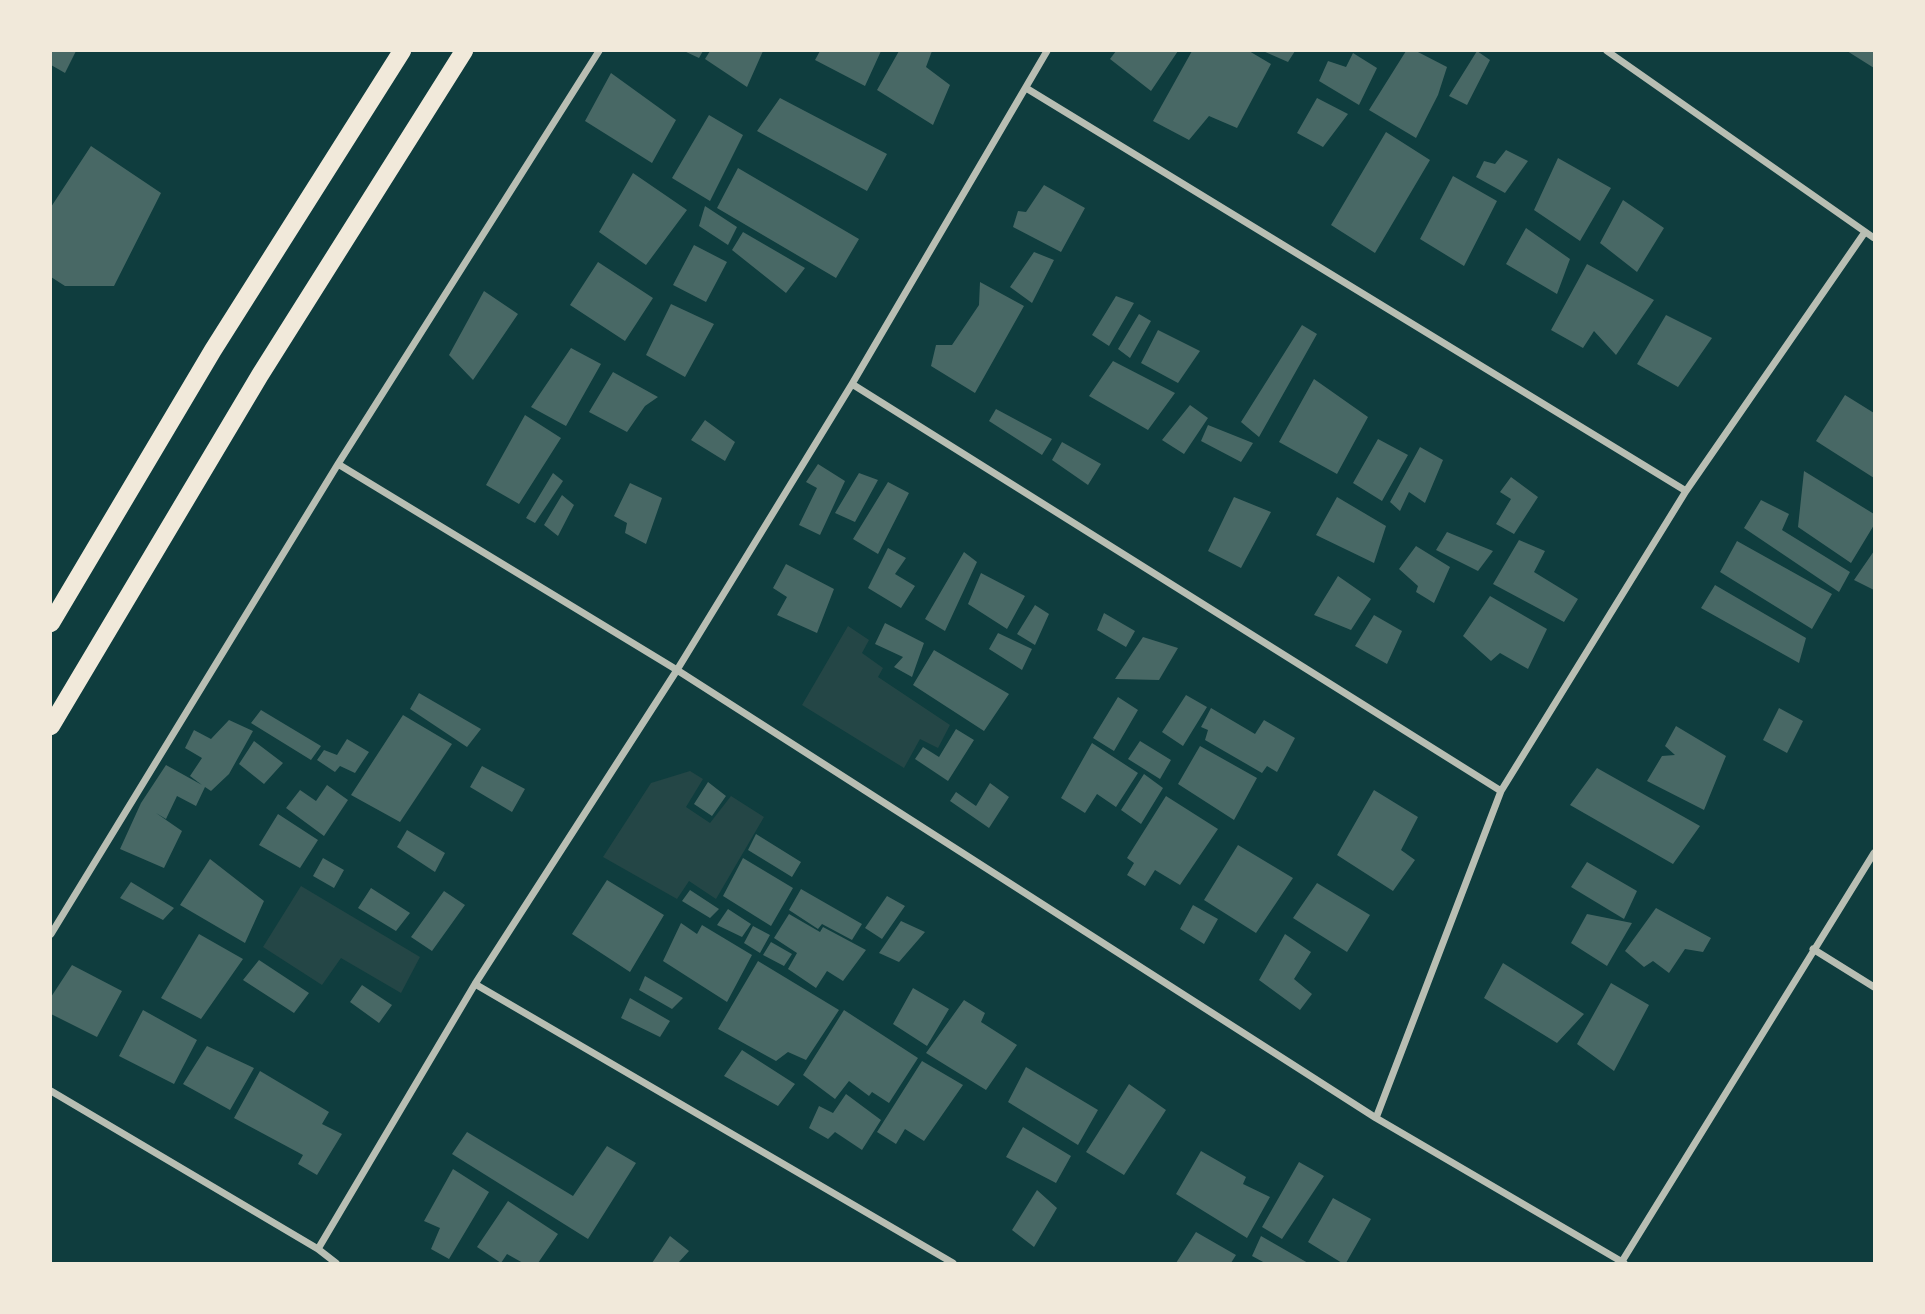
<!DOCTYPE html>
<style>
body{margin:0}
#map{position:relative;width:1925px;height:1314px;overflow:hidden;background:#0f3d3e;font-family:Commissioner,sans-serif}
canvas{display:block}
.frame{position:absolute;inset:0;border:52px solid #f1e9da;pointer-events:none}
</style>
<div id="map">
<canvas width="1925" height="1314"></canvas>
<div class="frame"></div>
</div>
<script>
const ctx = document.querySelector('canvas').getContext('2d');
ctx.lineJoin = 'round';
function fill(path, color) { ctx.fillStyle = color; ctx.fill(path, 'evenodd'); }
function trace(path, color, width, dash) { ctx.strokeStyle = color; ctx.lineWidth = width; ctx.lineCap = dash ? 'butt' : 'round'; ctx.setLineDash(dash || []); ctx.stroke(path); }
fill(new Path2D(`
 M848 626 869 640 862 653 883 668 878 677 950 725 938 748 920 739 904 768 802 705Z
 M690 771 703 779 686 807 710 823 731 796 764 817 716 899 689 881 677 899 603 857 651 783Z
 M301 886 420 957 401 993 341 958 322 985 263 947Z`), '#244646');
fill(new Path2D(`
 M51 51H76L65 73 51 65Z
 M684 51H703L699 58Z
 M710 51H763L747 87 705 59Z
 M820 51H881L865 86 815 60Z
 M899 51H932L926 67 950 85 933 125 877 90Z
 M1116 51H1178L1151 91 1110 59Z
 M1192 51H1249L1271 64 1237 128 1209 116 1189 140 1153 121Z
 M1263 51H1295L1288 62Z
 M1406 51H1416L1447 67 1438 95 1416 138 1369 110Z
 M1477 51 1490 60 1467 105 1449 96Z
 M1847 51H1874V68Z
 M1353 53 1377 68 1359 105 1319 81 1328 61 1346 67Z
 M611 73 676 120 652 163 585 121Z
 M780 98 887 154 867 191 757 131Z
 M1317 98 1348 114 1323 147 1297 133Z
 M709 115 743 135 710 201 672 178Z
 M1386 132 1430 160 1375 253 1331 225Z
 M91 146 161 193 114 286H65L51 277V207Z
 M1506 150 1528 161 1505 193 1476 177 1484 161 1495 164Z
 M1558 158 1611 188 1580 241 1534 210Z
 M738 168 859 239 836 278 717 208Z
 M633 173 687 210 646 265 599 232Z
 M1453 176 1497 201 1464 266 1420 239Z
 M1044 185 1085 208 1061 252 1013 227 1018 211 1026 212Z
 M1623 200 1664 228 1637 272 1600 243Z
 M705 206 737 227 728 245 699 226Z
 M1526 228 1570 259 1557 294 1506 264Z
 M743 232 805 268 786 293 732 250Z
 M694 245 727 262 706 302 673 285Z
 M1034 252 1054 260 1032 303 1010 287Z
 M598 262 653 298 625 341 570 305Z
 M1587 264 1654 300 1616 355 1594 331 1583 348 1551 330Z
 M980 282 1024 306 975 393 931 366 936 345H952L979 305Z
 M484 291 518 314 473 380 449 355Z
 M1116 296 1134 303 1109 346 1092 335Z
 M671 304 714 324 685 377 646 355Z
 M1139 314 1151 321 1130 358 1118 349Z
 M1666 315 1712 338 1678 387 1637 364Z
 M1302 325 1317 334 1259 437 1241 422Z
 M1158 330 1200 351 1178 383 1141 363Z
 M571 348 601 364 566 426 531 407Z
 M1113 361 1175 393 1148 430 1089 396Z
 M613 372 658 397 645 406 627 432 589 412Z
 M1314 379 1368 417 1337 474 1279 442Z
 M1845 395 1874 413V478L1816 441Z
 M1190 405 1208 418 1184 454 1162 440Z
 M996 409 1052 439 1042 455 989 421Z
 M525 415 561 438 519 504 486 485Z
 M705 420 735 442 725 461 691 440Z
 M1208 425 1253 443 1241 462 1201 441Z
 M1378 439 1408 455 1382 501 1353 483Z
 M1062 442 1101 464 1088 485 1052 460Z
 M1420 447 1443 460 1425 503 1409 492 1400 511 1390 502Z
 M818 464 845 481 820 535 799 525 817 488 806 482Z
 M1804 471 1874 514V525L1851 563 1798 527Z
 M553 473 563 481 535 523 526 518Z
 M859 473 878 480 855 522 835 513Z
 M1511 477 1538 497 1514 534 1496 524 1511 499 1500 492Z
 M888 482 909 493 878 554 853 539Z
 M630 483 662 498 646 544 625 533 627 523 614 516Z
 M562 495 574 505 558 536 544 525Z
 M1234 497 1271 512 1241 568 1208 551Z
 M1337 497 1386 526 1374 563 1316 535Z
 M1761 500 1789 514 1782 530 1850 572 1839 592 1744 528Z
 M1447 532 1493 551 1478 571 1436 550Z
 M1519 540 1545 551 1534 572 1578 599 1564 622 1493 584Z
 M1737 541 1832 594 1812 629 1720 572Z
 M1416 546 1450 567 1434 603 1416 592 1418 586 1399 569Z
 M888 548 906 558 895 574 915 586 901 608 868 588Z
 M1874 551V590L1854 580Z
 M964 552 977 562 945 631 925 619Z
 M786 564 834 589 817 633 777 615 787 597 773 588Z
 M981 573 1025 596 1007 629 968 604Z
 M1338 576 1371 599 1351 630 1314 615Z
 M1715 585 1806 638 1799 663 1701 608Z
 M1490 596 1547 629 1528 669 1500 653 1491 661 1463 636Z
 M1035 605 1049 614 1035 645 1017 634Z
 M1104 613 1135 631 1126 647 1097 630Z
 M1374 615 1402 631 1387 664 1355 646Z
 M885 623 924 643 912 677 894 667 903 657 875 644Z
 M998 633 1032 649 1022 670 989 649Z
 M1143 637 1178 648 1159 680 1115 679Z
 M934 650 1009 694 984 731 913 685Z
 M419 693 481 729 467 747 410 709Z
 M1186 695 1207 707 1183 746 1162 732Z
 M1118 697 1138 710 1114 751 1093 738Z
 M1211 708 1255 734 1264 720 1295 738 1277 772 1267 766 1262 773 1205 740 1208 730 1201 727Z
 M1779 708 1803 721 1787 753 1763 740Z
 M261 710 321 746 311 760 251 723Z
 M403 715 452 744 400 822 351 795Z
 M229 720 253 731 229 774 211 791 205 787 196 806 177 796 166 819 156 813 182 831 164 868 120 849 141 803 166 765 202 785 190 776 202 758 185 748 194 730 211 739Z
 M1676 726 1726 756 1704 810 1647 781 1662 756 1675 755 1665 746Z
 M956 729 974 740 948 781 915 759 923 747 939 757Z
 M347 739 369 752 355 773 340 766 335 772 317 760 324 750 337 755Z
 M254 741 283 763 264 784 239 764Z
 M1140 741 1171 760 1160 779 1128 759Z
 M1092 743 1138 773 1116 807 1097 794 1085 813 1061 798Z
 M1200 746 1257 778 1234 820 1178 784Z
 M482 766 525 789 512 812 470 787Z
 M1597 768 1700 826 1673 864 1570 805Z
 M1144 774 1163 788 1141 824 1121 810Z
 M708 782 726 796 712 816 694 804Z
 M990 783 1009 797 989 828 950 801 956 792 976 806Z
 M327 785 348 800 324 836 286 808 300 790 316 801Z
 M1374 790 1418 817 1401 850 1415 860 1393 891 1337 855Z
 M1166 796 1218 829 1180 885 1155 870 1145 886 1127 875 1134 863 1127 858Z
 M278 814 318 840 300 868 259 845Z
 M407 830 445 853 435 872 397 847Z
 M756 834 801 862 792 877 748 850Z
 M1238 845 1293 878 1256 933 1204 900Z
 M323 858 344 870 334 888 313 876Z
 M743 858 793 888 771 926 723 896Z
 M210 859 264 901 245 943 180 905Z
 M1587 862 1637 891 1624 919 1571 887Z
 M607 880 664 915 630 972 572 934Z
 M131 882 174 908 163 920 120 898Z
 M1317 883 1370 915 1347 952 1293 918Z
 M371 888 410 913 396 931 358 908Z
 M801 889 862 924 852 940 822 924 818 929 789 910Z
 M690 890 719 909 710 918 682 901Z
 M444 891 465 905 432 951 411 937Z
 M887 896 905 906 882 939 865 928Z
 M1193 905 1218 919 1204 944 1180 929Z
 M1656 908 1711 938 1703 952 1685 949 1669 973 1653 961 1644 967 1625 951Z
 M728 909 751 924 742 937 717 925Z
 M789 914 820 932 823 927 866 950 843 981 827 971 816 988 788 969 797 953 774 938Z
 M1587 914 1632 923 1607 966 1571 943Z
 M901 921 925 932 899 962 879 953Z
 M681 923 697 934 702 925 752 955 727 1002 663 961Z
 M753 926 770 935 760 953 744 943Z
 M199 934 243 959 201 1019 161 998Z
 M1285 934 1311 952 1294 979 1312 994 1300 1010 1259 980Z
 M771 942 792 954 784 966 763 955Z
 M259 960 309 993 294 1013 243 980Z
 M758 961 839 1010 806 1060 788 1052 776 1061 718 1029Z
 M1503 963 1584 1014 1557 1043 1484 998Z
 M72 965 122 991 97 1037 51 1014V997Z
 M645 976 683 998 672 1009 639 990Z
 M1611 983 1649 1005 1614 1071 1577 1044Z
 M362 985 392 1005 379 1023 350 1002Z
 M913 988 949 1009 927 1046 893 1024Z
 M630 998 670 1021 660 1037 621 1018Z
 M964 1000 985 1013 981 1022 1017 1045 986 1090 926 1053Z
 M143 1010 197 1040 174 1084 119 1056Z
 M844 1010 918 1058 889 1103 872 1092 869 1096 849 1081 835 1099 803 1075Z
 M207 1046 254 1068 230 1110 183 1084Z
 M742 1050 795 1084 778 1106 724 1076Z
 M922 1061 963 1085 924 1141 905 1129 896 1144 877 1132Z
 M1026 1067 1098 1110 1078 1145 1008 1102Z
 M260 1071 329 1112 322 1124 342 1134 317 1175 298 1164 303 1155 234 1118Z
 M1129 1084 1166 1110 1124 1175 1086 1152Z
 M846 1094 881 1120 862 1150 835 1132 828 1139 809 1128 819 1106 833 1113Z
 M1023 1127 1071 1156 1056 1183 1006 1157Z
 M467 1132 573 1196 607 1146 636 1163 588 1239 452 1154Z
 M1201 1151 1246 1177 1243 1184 1270 1197 1247 1238 1176 1194Z
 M1299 1162 1324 1176 1282 1239 1262 1227Z
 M453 1169 489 1192 449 1259 431 1249 440 1228 424 1221Z
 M1037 1190 1057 1208 1034 1247 1012 1230Z
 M1333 1198 1371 1219 1346 1263H1342L1308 1242Z
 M508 1201 558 1234 538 1263H523L507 1254 501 1263 477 1247Z
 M1196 1232 1236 1255 1231 1263H1176Z
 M670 1236 689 1251 678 1263H652Z
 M1261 1236 1308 1263H1265L1252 1256Z`), '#486865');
trace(new Path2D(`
 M1607 51 1874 238
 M1026 88 1686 491
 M852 384 1501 791
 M338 464 677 670 1376 1118 1624 1263
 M51 934 338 464 599 51
 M1813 949 1874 987
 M475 984 953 1263
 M51 1091 318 1249 336 1263
 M1376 1118 1501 791 1686 491 1865 232
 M318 1249 475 984 677 670 852 384 1047 51
 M1621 1263 1874 853`), '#b8beb3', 7);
trace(new Path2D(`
 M51 623 213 350 402 51
 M51 726 260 375 464 51`), '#f1e9da', 18);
</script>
